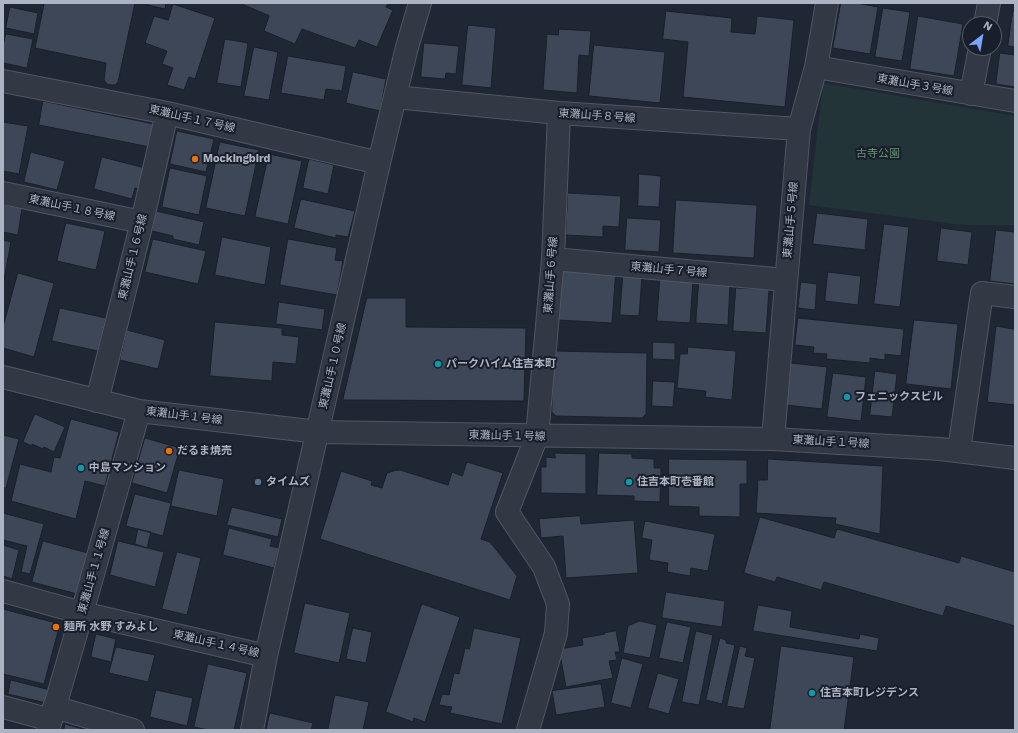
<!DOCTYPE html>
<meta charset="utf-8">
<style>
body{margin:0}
#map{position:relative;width:1018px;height:733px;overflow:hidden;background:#1f2735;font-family:"Work Sans",sans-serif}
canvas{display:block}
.frame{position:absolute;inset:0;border:4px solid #acb3c3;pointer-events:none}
.north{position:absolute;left:962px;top:16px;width:40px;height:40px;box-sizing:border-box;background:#181e2a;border:1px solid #535a67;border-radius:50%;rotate:31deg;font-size:11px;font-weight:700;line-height:16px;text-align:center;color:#acb3c3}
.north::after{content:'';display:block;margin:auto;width:14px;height:18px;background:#7da5f7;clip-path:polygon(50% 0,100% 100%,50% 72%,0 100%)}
</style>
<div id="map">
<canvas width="1018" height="733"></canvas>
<div class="frame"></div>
<div class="north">N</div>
</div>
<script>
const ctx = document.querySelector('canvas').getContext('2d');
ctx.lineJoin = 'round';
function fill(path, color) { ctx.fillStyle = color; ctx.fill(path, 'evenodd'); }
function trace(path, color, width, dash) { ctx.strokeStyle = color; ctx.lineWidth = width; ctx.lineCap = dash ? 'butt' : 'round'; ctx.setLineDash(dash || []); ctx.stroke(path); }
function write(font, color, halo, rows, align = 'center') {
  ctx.font = font + ' "Work Sans","Noto Sans JP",sans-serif'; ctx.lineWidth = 4; ctx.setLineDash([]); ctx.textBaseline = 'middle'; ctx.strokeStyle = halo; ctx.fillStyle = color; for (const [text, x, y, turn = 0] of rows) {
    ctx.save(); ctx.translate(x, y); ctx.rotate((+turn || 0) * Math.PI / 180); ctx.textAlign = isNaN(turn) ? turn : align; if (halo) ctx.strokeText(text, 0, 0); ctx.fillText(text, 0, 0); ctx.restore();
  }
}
fill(new Path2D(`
 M823 83 1015 116V225H963L809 205Z`), '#223437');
const building = new Path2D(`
 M37 3H135L118 82 115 85H111L107 84 104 80 106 63 35 48 44 4Z
 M149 3H166L165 9 148 5Z
 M240 3H388L386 7 393 10 377 47 359 40 355 48 302 29 295 44 264 31 269 16Z
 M841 3H856L878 7 870 54 833 48Z
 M173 4 215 18 195 79 189 77 184 90 167 85 173 68 162 64 167 51 145 43 154 16 168 20Z
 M10 7 38 13 34 34 6 28Z
 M883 8 910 12 902 61 875 57Z
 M666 11 732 18 731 32 755 34 757 16 794 20 785 107 683 97 688 42 663 39Z
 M1013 11H1015V47L1008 46Z
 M918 16 963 24 954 76 910 69Z
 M468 25 496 28 491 88 462 85Z
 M559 29 591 31 589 56 579 55 577 93 543 90 547 34 558 35Z
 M6 34 33 39 27 68 3 63V46Z
 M225 39 248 43 241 87 217 83Z
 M424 43 459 46 456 74 446 73 445 79 421 77Z
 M594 45 665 52 660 103 589 96Z
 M254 47 278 52 269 100 244 96Z
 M1000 53 1015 55V87L996 84Z
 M288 56 346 66 342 91 326 89 324 100 281 93Z
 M353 72 386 79 380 111 346 103Z
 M43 101 154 124 150 147 39 125Z
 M3 122 28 126 19 174 3 171Z
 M177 131 214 139 206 172 170 164Z
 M220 142 259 150 245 216 206 208Z
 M31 152 65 161 57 190 24 182Z
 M269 154 302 161 288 224 255 217Z
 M102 157 145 168 140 189 135 188 132 199 94 189Z
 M309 159 334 165 328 194 303 188Z
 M170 168 207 176 199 215 162 207Z
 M639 174 661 176 659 207 638 206Z
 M568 193 621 196 619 227 603 226V237L566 235Z
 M301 199 355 211 348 237 336 235V238L294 228Z
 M676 200 757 205 754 258 673 253Z
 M3 205 22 208 18 235 3 232Z
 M156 211 204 222 199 245 173 239V236L152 231Z
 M817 213 868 219 865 250 813 244Z
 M627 218 661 220 659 252 625 250Z
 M66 223 105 231 96 270 57 261Z
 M884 224 909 227 900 307 874 304Z
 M941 228 972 232 968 265 937 261Z
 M996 230 1015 232V284L990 281Z
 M222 237 271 247 265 285 215 275Z
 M153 239 206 251 198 284 145 272Z
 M288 239 337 248 335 260 343 261 337 295 280 285Z
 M3 240 11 242 3 285Z
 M561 266 616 269 612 323 558 320Z
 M828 272 861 276 858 305 825 301Z
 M18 273 54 283 34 357 3 348V327Z
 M623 275 642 277 639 316 620 315Z
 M660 279 693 281 690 323 657 321Z
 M699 281 730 283 728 325 696 323Z
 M801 282 817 284 815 310 798 308Z
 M736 288 769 289 766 333 733 331Z
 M367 298H406V327L526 328 524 401 343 400Z
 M279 302 325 309 322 330 276 324Z
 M60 308 106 318 98 351 52 341Z
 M1015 313V405L987 402 996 326 1013 329Z
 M798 318 904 329 901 356 885 354V360L870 358V363L826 359 827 354 813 353 814 347 795 345Z
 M914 320 958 324 951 389 906 384Z
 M215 322 282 328V335L299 337 296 364 273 362 272 381 210 376Z
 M127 330 165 340 158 369 120 360Z
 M653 342 675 343V360L653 359Z
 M688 347 736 351 732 400 705 397 706 391 677 388 680 354H687Z
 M553 351 647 353 646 414 642 418 556 416 552 412Z
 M791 363 827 367 822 409 786 405Z
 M875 371 897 374 892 417 870 415Z
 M833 373 866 377 861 421 827 417Z
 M653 381 675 382 673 407 652 406Z
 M35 414 65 427 54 452 44 447 43 449 32 444V446L23 442Z
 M71 419 119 432 105 486 85 481 76 519 11 501 20 464 51 472 54 457 60 458Z
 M3 435 19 439 6 488H3Z
 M145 438 180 448 167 493 132 483Z
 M555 453 586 454V494L541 493V467H546V457L555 458Z
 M599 453 632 454V458L654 459V468H661L660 502 634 501V496L597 495Z
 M669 459 747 460V484H740V517L699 516V507L669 506Z
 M768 459 883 466 880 534 835 524 836 518 756 513 758 480H767Z
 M467 462 503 473 481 539 490 542 517 576 510 600 320 539 341 471 372 481 371 485 382 488 387 473 393 471 400 470 448 485 452 472 462 476Z
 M179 470 224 479 217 516 171 506Z
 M135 494 171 503 163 536 126 526Z
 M232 507 282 519 278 537 227 525Z
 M3 513 44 524 30 574 21 572 27 546 3 540Z
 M580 516 581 524 634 520 638 573 566 578 563 536 541 538 539 519Z
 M760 517 834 538 837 529 959 563 961 556 1015 572V626L946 606 943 616 824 582 821 590 777 577 775 582 744 573Z
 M645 521 715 534 708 571 691 568 690 576 667 572 668 563 649 560 652 540 642 538Z
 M229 528 272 539 270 546 279 548 274 568 223 555Z
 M138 529 151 532 147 548 135 544Z
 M43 541 88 553 77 594 32 582Z
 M118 541 164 552 155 587 110 575Z
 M3 545 19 550 12 579 3 576Z
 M177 552 201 558 187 615 162 609Z
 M666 592 725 601 722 627 662 618Z
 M305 603 350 613 339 663 294 653Z
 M422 604 460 617 425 722 414 718 413 722 386 712Z
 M758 605 792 611 790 627 859 639 860 634 879 638 877 651 753 631Z
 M3 609 60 624 44 684 3 674Z
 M640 621 657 625 650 658 623 653 628 626Z
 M667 622 691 627 683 663 659 658Z
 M353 628 372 632 366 663 346 659Z
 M474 628 521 638 502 724 450 713 452 707 439 705 442 694 449 695 454 673 459 674 465 648 469 649Z
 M616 631 620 652H615L617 660 609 661 613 678 566 687 559 649 583 645 582 638 605 634 604 633Z
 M696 631 713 635 699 705 682 702Z
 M96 634 116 639 111 662 91 657Z
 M720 638 726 640V643L735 645 722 704 706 700Z
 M740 646 747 648 745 656 755 658 744 709 727 706Z
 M781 646 854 657 844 730H770Z
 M116 647 155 655 148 682 109 673Z
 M622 658 643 664 631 708 611 703Z
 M208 664 247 673 234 730H208L194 727Z
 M658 673 679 679 669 714 648 708Z
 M11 680 50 690 46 703 8 694Z
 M601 684 605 707 556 715 552 691Z
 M156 690 193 698 187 726 150 717Z
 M335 695 369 702 363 730H328Z
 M270 713 313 723 311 730H266Z
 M65 724 86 730H64Z`);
fill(building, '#3d4758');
trace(building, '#1a202c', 1);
const minor = new Path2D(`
 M985 24 989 3
 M816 67 1015 101
 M3 81 167 113 379 163
 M971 94 980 48
 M395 97 559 113 799 129
 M3 193 142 222
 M553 259 786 280
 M3 377 139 411 318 432 773 439 940 449 1015 458
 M97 401 142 222 167 113
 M773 439 799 129 816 67 827 3
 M959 450 982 293 1015 297
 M3 591 82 613 266 656
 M3 707 51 720
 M54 707 133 730
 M48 730 82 613 139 411
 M252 730 266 656 379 163 407 47 420 3
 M528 730 556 633 558 604 544 567 507 512 537 436 553 259 559 113`);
trace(minor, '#505664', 24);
trace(minor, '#323945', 22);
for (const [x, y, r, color] of [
 [195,159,4,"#e8710a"],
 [438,364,4,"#0f9aa8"],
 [847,397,4,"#0f9aa8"],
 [169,451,4,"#e8710a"],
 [81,468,4,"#0f9aa8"],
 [258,482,4,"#5c6f8a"],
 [629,482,4,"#0f9aa8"],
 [56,627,4,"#e8710a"],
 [812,693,4,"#0f9aa8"]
]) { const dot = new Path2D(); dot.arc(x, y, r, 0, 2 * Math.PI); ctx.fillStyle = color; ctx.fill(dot); trace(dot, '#181e2a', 1.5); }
write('11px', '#acb3c3', '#181e2a', [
 ["東灘山手３号線",915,85,10],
 ["東灘山手８号線",597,116,4],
 ["東灘山手１７号線",192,119,13],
 ["東灘山手１８号線",72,208,12],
 ["東灘山手５号線",791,220,-85],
 ["東灘山手１６号線",133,257,-76],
 ["東灘山手７号線",669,270,5],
 ["東灘山手６号線",551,275,-86],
 ["東灘山手１０号線",333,366,-77],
 ["東灘山手１号線",184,416,7],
 ["東灘山手１号線",507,436,1],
 ["東灘山手１号線",831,442,3],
 ["東灘山手１１号線",94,571,-74],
 ["東灘山手１４号線",216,644,13]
]);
write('11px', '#649271', '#181e2a', [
 ["古寺公園",878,154]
]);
write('bold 11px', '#acb3c3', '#181e2a', [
 ["Mockingbird",203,159],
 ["パークハイム住吉本町",446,364],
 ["フェニックスビル",855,397],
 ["だるま焼売",177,451],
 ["中島マンション",89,468],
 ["タイムズ",266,482],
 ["住吉本町壱番館",637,482],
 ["麺所 水野 すみよし",64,627],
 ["住吉本町レジデンス",820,693]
], 'left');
</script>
